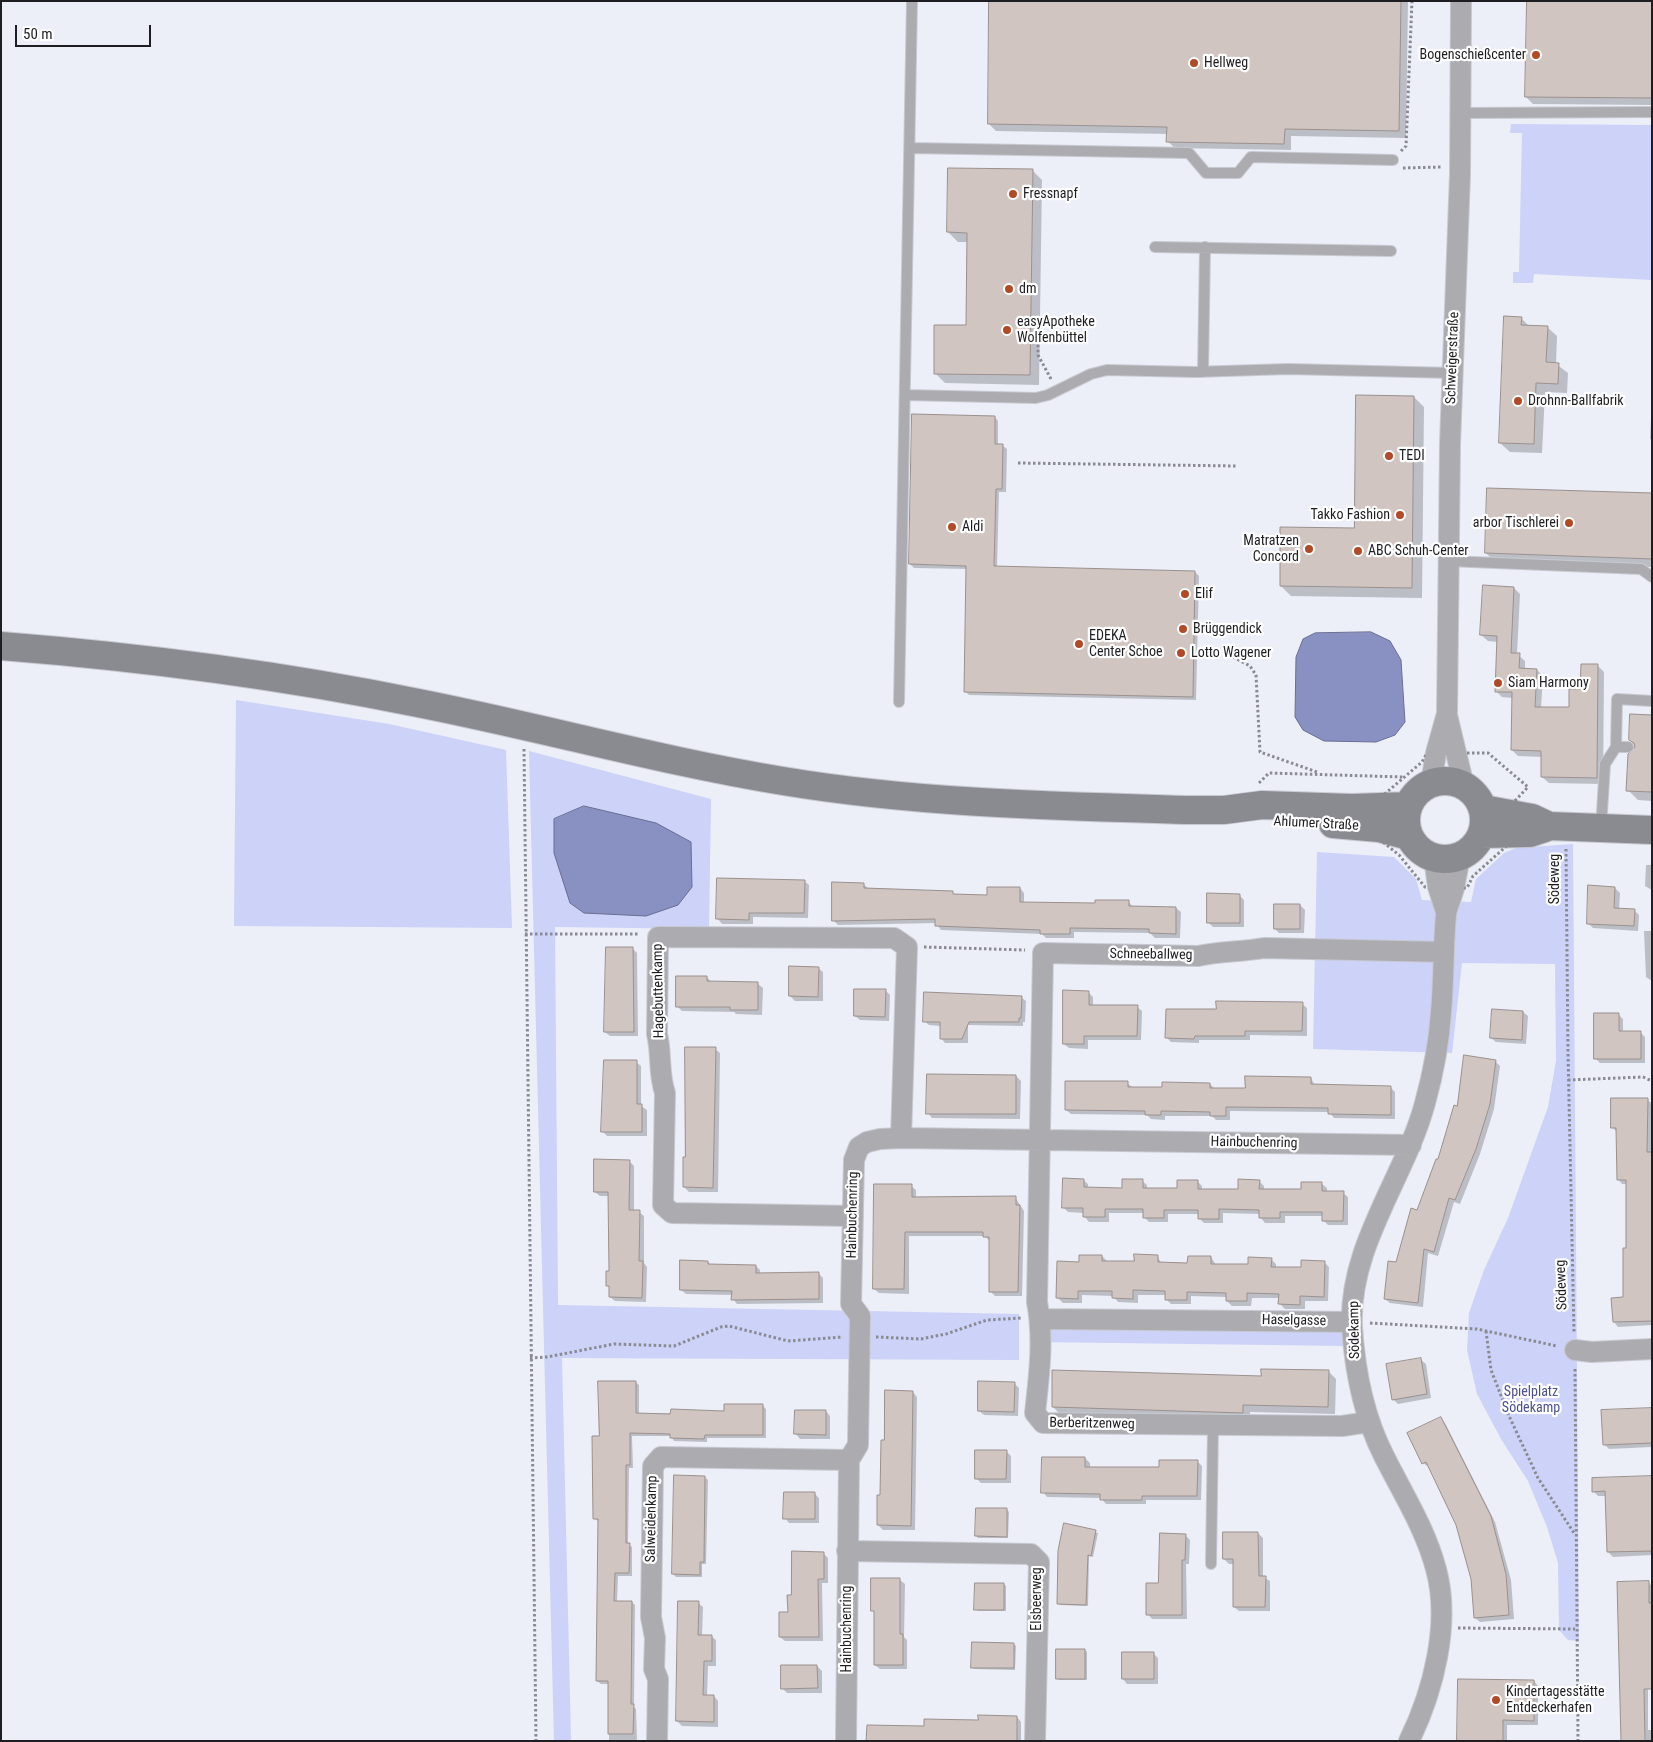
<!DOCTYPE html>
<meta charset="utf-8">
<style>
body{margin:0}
#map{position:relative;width:1653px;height:1742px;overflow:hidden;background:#eceef8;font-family:"Roboto Condensed",sans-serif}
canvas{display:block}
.frame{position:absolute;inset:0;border:2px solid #1e1e22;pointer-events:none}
.scale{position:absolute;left:15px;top:25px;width:136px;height:22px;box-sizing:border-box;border:2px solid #1e1e22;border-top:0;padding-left:6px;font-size:15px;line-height:18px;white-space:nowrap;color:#1e1e22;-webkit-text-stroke:4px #fff;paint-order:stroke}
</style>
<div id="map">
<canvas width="1653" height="1742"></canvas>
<div class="frame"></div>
<div class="scale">50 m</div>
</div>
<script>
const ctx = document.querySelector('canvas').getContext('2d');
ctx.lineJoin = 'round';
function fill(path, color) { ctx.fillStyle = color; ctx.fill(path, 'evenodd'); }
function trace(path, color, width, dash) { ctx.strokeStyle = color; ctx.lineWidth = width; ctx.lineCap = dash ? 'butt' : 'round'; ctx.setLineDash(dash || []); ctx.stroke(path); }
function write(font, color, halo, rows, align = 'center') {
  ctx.font = font + ' "Roboto Condensed",sans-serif'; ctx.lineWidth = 4.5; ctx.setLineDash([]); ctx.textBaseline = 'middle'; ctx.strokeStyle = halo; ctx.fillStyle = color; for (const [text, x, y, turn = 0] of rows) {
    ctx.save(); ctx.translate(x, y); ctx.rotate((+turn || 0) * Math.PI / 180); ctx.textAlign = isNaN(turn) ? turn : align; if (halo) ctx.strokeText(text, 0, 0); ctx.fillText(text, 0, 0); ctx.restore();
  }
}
fill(new Path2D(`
 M1511 124 1652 125V280L1534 274 1533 283H1513V272H1519L1522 133H1510Z
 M236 700 389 724 506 750 512 928 234 926Z
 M529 751 711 799 709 929 555 927 558 1305 1019 1314V1360L562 1358 571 1741H554Z
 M1573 844 1579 1641 1568 1640 1559 1630 1558 1563 1547 1527 1528 1481 1501 1439 1477 1394 1467 1350 1469 1313 1484 1270 1508 1218 1548 1107 1556 1061 1555 964 1462 963 1452 1053 1313 1049 1317 852 1394 857 1416 879 1422 900 1471 902 1476 879 1504 853 1516 848Z
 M1037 1321 1346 1327V1346L1037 1342Z`), '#ccd2f8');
const water = new Path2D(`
 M1371 632 1390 641 1401 660 1405 722 1395 735 1376 742 1324 741 1303 730 1295 717 1296 657 1303 639 1315 633Z
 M584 806 656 823 691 842 692 887 678 905 646 916 584 913 570 903 554 853V819Z`);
fill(water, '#8991c2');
trace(water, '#696e92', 1);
fill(new Path2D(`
 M991 1H1408L1406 138 1291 136V150L1175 148 1167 141 1168 134 996 131 989 124Z
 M1652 1V105L1533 104 1526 97Z
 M1032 170 1042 180 1039 385 945 383 935 373 967 327 968 242H958L948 232Z
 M1521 318 1529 326 1547 327 1557 336 1556 364 1568 373 1567 393 1545 392 1542 453 1510 452 1500 443Z
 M1414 397 1424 407 1422 598 1291 596 1281 586 1356 529Z
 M1652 400V440L1650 439Z
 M995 417 998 421V446H1003L1007 449 1006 492H999L997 568 1195 572 1199 576 1196 700 969 695 965 691 968 569 914 568 910 564Z
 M1652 495V567L1495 562 1486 553Z
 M1514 588 1520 594 1517 654 1525 661V669L1537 670 1543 676 1541 708H1570L1598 666 1604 672 1603 784 1549 783 1542 777 1543 757 1518 756 1512 750 1513 698 1502 697 1496 691 1498 642 1488 641 1481 635Z
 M1652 717V801L1638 800 1628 790 1636 748 1630 740Z
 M1646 865H1652V890L1645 886Z
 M804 881 809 885 808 918 753 917V924H722L718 919Z
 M863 884 868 888 952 893 955 896H988L1020 888 1024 893V904H1096L1128 901 1133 907 1176 908 1181 912 1180 938H1155L1150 933 1074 932V938H1046L1042 934 941 930 936 923 838 925 833 920Z
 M1615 888 1620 893 1619 910H1634L1639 915 1638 931 1593 928 1588 923Z
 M1239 895 1244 900V927H1213L1208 922Z
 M1300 905 1305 910 1304 933H1279L1275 929Z
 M1644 931H1652V981L1646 977Z
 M633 949 637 953 638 1036H610L605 1032Z
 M818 968 823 972V1001H795L790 996Z
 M707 977 711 982 758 984 763 988 762 1015 736 1014 734 1012 682 1011 677 1006Z
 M885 990 890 995 889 1021 860 1020 855 1016Z
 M1088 992 1093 997V1006L1137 1007 1142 1011 1141 1040H1088V1049L1069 1048 1064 1044Z
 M1021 997 1026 1001 1025 1022H1023V1026L968 1025V1043H945L941 1038V1026L929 1025 924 1021Z
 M1302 1004 1307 1008V1036L1250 1035V1040H1199V1043L1171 1042 1167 1038 1217 1010Z
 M1523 1012 1528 1016 1526 1044 1496 1042 1491 1038Z
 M1618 1014 1623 1019V1032H1640L1645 1037V1063H1600L1595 1058Z
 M715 1049 720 1053 718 1192H689L684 1187 686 1158Z
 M1495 1061 1500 1066 1494 1109 1480 1154 1460 1204 1454 1202 1438 1256 1428 1253 1423 1307 1390 1303 1385 1299 1396 1263 1439 1161 1458 1108Z
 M636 1062 641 1066V1106L647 1110V1136H607L603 1132Z
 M1016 1076 1021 1081 1020 1119 932 1118 928 1113Z
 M1311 1078 1315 1086 1390 1087 1395 1092V1119L1334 1118 1329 1112 1230 1111V1120H1216L1212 1116H1165V1120L1151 1119 1147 1115 1071 1114 1066 1110 1127 1083 1132 1087 1163 1088 1210 1084 1215 1089H1246Z
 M1647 1099 1652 1104V1325L1618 1327 1614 1322 1624 1298 1628 1249 1627 1184H1622L1618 1179 1617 1132 1612 1127Z
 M630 1162 634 1166V1212H639L644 1216V1263L647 1267 646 1302 615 1301 610 1297V1288L607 1285 610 1272 609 1196H600L595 1192Z
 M1083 1180 1088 1184V1189H1123L1142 1181 1147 1185V1190H1178L1197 1181 1202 1186V1190H1240L1259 1181 1264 1186V1190H1303L1322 1184 1327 1188V1193H1343L1348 1197V1225H1328L1324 1221V1216H1285V1223H1265L1261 1218 1260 1214 1223 1213V1223H1204L1199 1218V1214H1168V1222H1149L1144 1217V1213H1109V1222H1089L1085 1217V1213L1068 1212 1064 1208Z
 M911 1186 916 1190V1198L1015 1197 1024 1211 1022 1296H995L990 1291V1241L984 1236H909V1294L879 1293 874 1289Z
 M1102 1256 1107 1261 1135 1263 1157 1256 1162 1264H1189L1211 1257 1216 1265 1249 1266 1271 1259 1276 1264V1268L1302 1269 1324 1262 1329 1267 1328 1301H1305V1309H1285L1280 1304V1298H1252L1251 1306H1232L1227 1301V1297L1191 1296V1304H1171L1166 1299V1295H1138V1303L1118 1302 1113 1296 1082 1295V1303H1063L1058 1298 1080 1263Z
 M708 1262 711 1265 756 1266 760 1270V1274L818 1273 823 1278V1303L737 1304 733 1299V1295L686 1294 681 1290Z
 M1421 1360 1426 1364 1431 1398 1398 1404 1393 1399Z
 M1328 1371 1336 1379 1335 1414 1250 1412V1420L1060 1414 1053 1407 1262 1377Z
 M635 1382 639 1385V1414L726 1412 763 1406 766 1409V1438H707V1442L674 1441 671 1436H632L633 1468H629L628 1544 632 1547V1576H618L617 1602H632L635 1605 634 1707 636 1709 637 1741H609V1684H601L597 1681 599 1522 594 1518 600 1437Z
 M1014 1383 1019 1388 1018 1416 984 1415 979 1411Z
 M913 1392 917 1397 915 1530H883L878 1525 885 1441Z
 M1652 1409V1447L1609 1449 1604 1444Z
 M826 1411 830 1416V1439H800L796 1434Z
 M1440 1418 1445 1423 1495 1522 1511 1580 1514 1619 1480 1622 1475 1618 1472 1579 1458 1525 1429 1467 1423 1463Z
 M1006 1451 1011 1456V1483H981L976 1478Z
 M1085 1458 1090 1463V1468H1160L1197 1461 1202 1466 1201 1500H1146V1504H1106L1101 1498 1047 1497 1043 1492Z
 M705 1477 708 1480 706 1564H702V1577H676L673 1574Z
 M1652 1477V1555L1613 1557 1608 1552 1607 1496H1598L1593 1491Z
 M814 1493 819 1498V1523H789L785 1518Z
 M1007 1510 1009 1512 1008 1538H978L976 1536Z
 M1065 1525 1098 1533 1093 1557 1089 1556 1088 1606 1060 1605 1058 1603Z
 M1258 1533 1263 1538V1577L1270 1581V1611H1239L1234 1607V1564H1229L1224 1559Z
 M1185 1535 1190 1540 1189 1564H1186L1187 1619H1152L1148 1614 1160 1584Z
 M823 1553 828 1558V1583H822L823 1641H785L780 1637 793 1596Z
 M900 1580 905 1584 904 1637 907 1640V1669H880L875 1665 876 1614 872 1610Z
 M1649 1583 1652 1586V1667L1644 1686 1648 1690V1730H1652V1741H1622Z
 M1004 1584 1006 1586V1611H978L976 1609Z
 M698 1603 703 1607 702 1636H711L716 1640V1666H708L707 1696H714L718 1701V1727L682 1726 677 1721Z
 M1014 1644 1016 1646 1015 1670 974 1669 972 1667Z
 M1085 1650 1087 1652V1680H1059L1057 1678Z
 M1153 1653 1158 1658V1684H1127L1123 1679Z
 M817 1666 822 1671V1693H787L782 1688Z
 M1534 1681 1538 1686V1725H1507V1741H1458Z
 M1017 1717 1021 1722V1741H868L925 1728Z`), '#0003');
const building = new Path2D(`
 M989 1H1401L1399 131 1285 129 1284 144 1166 142 1167 127 988 124Z
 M1527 1H1652V98L1525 97Z
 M948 168 1033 169 1030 375 934 374V325H966L967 233 947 232Z
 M1504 316 1522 317 1521 325 1548 326 1546 362 1559 363 1558 384 1536 383 1534 444 1499 443Z
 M1356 395 1414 396 1412 588 1280 586V527L1354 528Z
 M912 414 995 416V444H1003L1002 489H996L994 566 1195 571 1193 697 964 692 966 566 909 564Z
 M1487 488 1652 493V559L1485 553Z
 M1483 585 1514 587 1511 653H1520L1519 668 1537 669 1535 707H1569V689H1580L1581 664H1598L1597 778 1541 777V751L1511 750 1512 692H1495L1497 636 1480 635Z
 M1630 714 1652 715V792L1626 791 1628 754 1635 747 1634 743 1629 740Z
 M717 878 805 880 804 913H749V920L716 919Z
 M832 882 864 883V888L953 891V894L987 895V887H1020V902L1095 903V900H1129V906L1176 907V934L1149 933V929L1070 928V934H1040V930L935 926V919L832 921Z
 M1588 885 1615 887 1614 908 1635 909 1634 926 1587 924Z
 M1207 893 1240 894V923H1207Z
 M1274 904H1300V929H1274Z
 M606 947H633L634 1032H604Z
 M789 966 819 967 818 997 789 996Z
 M676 976H707V981L758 982V1010H730V1007H676Z
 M854 989H886L885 1017 854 1016Z
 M1063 990 1089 991V1005H1138L1137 1036H1084V1044H1063Z
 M924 992 1022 996 1021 1018H1019V1022H969L962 1039H940V1022H923Z
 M1216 1001 1303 1002 1302 1031H1245V1036H1195L1194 1039 1165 1038 1166 1009H1216Z
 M1492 1009 1523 1011 1522 1040 1490 1038Z
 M1594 1013H1619V1031H1641V1059H1594Z
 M685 1047H716L713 1188 683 1187V1157H685Z
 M1464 1055 1496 1060 1490 1104 1476 1149 1455 1200 1449 1198 1434 1252 1424 1249 1418 1303 1384 1299 1388 1261 1396 1262 1411 1208 1417 1210 1436 1159H1438L1454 1105 1457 1106Z
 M604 1060H637V1104H642V1132H601Z
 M927 1074 1016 1075V1114H926Z
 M1245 1076 1311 1077V1084L1391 1086V1115L1328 1114V1108L1226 1107V1116H1210V1112L1161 1111V1115H1145V1111L1065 1110V1081H1128V1087H1162V1082L1210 1083V1088H1245Z
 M1611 1098H1648L1647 1152H1652V1321L1613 1322 1611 1298 1623 1297V1248H1626V1180H1617L1616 1128H1611Z
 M594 1159 630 1160 629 1210H640L639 1261H643L642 1298 609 1297V1286H606V1271H609L608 1192H594Z
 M1063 1178 1084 1179V1187L1122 1188V1179H1143V1188H1177V1180H1198V1189H1238V1179L1260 1180 1259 1189H1301V1182H1322V1191H1344L1343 1221H1322V1212H1280V1218H1259V1210L1219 1209V1219H1198V1210H1164V1218H1143V1209H1105V1217H1083V1208H1062Z
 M874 1184H912V1197L1016 1196V1205H1020L1018 1292H989V1237H983V1232H905L904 1289H873Z
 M1134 1254 1158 1255V1262L1187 1263 1188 1256H1211V1264H1248V1257L1272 1258 1271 1267H1301V1260L1325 1261 1324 1297 1300 1296V1305L1278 1304 1279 1294 1247 1293V1301H1226V1293L1187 1292V1300H1165V1291L1133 1290V1299L1112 1298V1291H1078V1299L1056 1298 1057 1261 1079 1262V1255H1102V1261H1134Z
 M680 1260 708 1261V1264L756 1265V1273L819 1272V1299L731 1300 732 1291 680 1290Z
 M1421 1358 1427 1394 1392 1400 1386 1364Z
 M1261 1369 1329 1370 1328 1407 1243 1405V1413L1052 1407V1370L1261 1376Z
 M598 1381H636V1413L670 1414 671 1409 724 1411V1404H763V1435H705L704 1439 670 1438V1434L630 1433V1465H626V1543H630L629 1573H615L614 1601H632L631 1704H634L633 1734H608V1681H596L598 1519H593L592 1436H599Z
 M978 1381 1015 1382 1014 1412 978 1411Z
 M885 1390 913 1391 911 1526 877 1525V1495H880L881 1440H884Z
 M1652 1408V1443L1603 1445 1601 1410Z
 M795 1410H826V1435L794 1434Z
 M1441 1417 1491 1516 1506 1574 1509 1615 1474 1618 1471 1579 1456 1525 1426 1462 1422 1464 1407 1433Z
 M975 1450H1007L1006 1479H975Z
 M1042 1457H1085V1467H1159V1460H1198L1197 1496H1142V1500H1100V1494L1041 1493Z
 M674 1475 705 1476 704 1562H700V1575L672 1574Z
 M1652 1476V1551L1607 1552 1605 1491 1592 1492V1478Z
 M784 1492H815V1519H783Z
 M976 1508H1007V1537L975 1536Z
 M1064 1523 1096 1530 1091 1556 1088 1555 1086 1605 1057 1604 1058 1551Z
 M1223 1532H1258L1259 1576H1266L1265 1607H1233V1559H1223Z
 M1160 1533 1186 1534 1185 1560H1182V1615H1146V1583H1158Z
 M792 1551 824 1552V1579H818L819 1637H779V1612H788L787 1595H791Z
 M871 1578H900V1634H903V1665H874V1611H871Z
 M1649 1581V1603H1652V1689H1644L1645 1741H1621L1617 1582Z
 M975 1583H1004V1610H974Z
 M678 1601H699L698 1635H712V1661H704L703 1695H714V1722L676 1721Z
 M972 1642 1014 1643V1668H971Z
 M1056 1649H1085V1679H1056Z
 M1122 1652H1154V1679H1122Z
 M781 1665H817L818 1688 781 1689Z
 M1458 1679 1534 1680V1721L1503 1720V1741H1457Z
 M978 1715 1017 1716V1741H866L867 1725 924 1726V1719L978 1720Z`);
fill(building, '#d0c5c1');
trace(building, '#9a908d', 1);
const service = new Path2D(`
 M1460 113 1652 112
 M910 148 1189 153 1206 173H1238L1251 157 1393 160
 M1155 247 1391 251
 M1203 372 1205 247
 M905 395 1036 398 1048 395 1091 374 1107 370 1194 372 1288 369 1453 373
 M1448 561 1641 569 1652 577
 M899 702 912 1
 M1616 747H1628
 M1601 828 1605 764 1616 747 1617 699 1652 701
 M1211 1564 1213 1426`);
const minor = new Path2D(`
 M1461 1 1460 174 1450 444 1447 715 1464 786
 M1431 783 1436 753 1446 717
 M1434 858 1438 887 1446 912
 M853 1216 672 1213 663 1205 665 1093C658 1073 662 1054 657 1034L658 937 894 938 907 947 901 1138
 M1040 1319 1352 1322
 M1575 1350 1592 1352 1652 1349
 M1369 1422 1342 1426 1043 1423 1035 1413C1039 1377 1044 1339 1037 1302L1043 953 1198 956C1220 951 1242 952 1264 948L1444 952
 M847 1551 1031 1554 1039 1562 1035 1741
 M657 1741 658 1679 654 1669 655 1638 651 1617 653 1466 661 1457 849 1460
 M846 1741 849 1460 858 1445 860 1316 851 1304 854 1160 859 1147 867 1142 880 1139 901 1138 1411 1145
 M1409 1741C1433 1692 1451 1624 1436 1569 1425 1528 1403 1494 1384 1456 1363 1415 1355 1372 1352 1327 1348 1246 1405 1178 1425 1103 1433 1074 1439 1043 1441 1012 1444 980 1443 947 1446 915 1447 906 1452 897 1454 888 1456 878 1458 867 1460 856`);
const secondary = new Path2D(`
 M1 646C141 657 281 675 418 703 540 727 661 761 783 781 915 803 1052 806 1185 810H1224L1262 805 1352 808 1408 806
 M1406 820a39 39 0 1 1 78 0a39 39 0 1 1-78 0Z
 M1483 809 1532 818 1549 826 1652 830
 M1333 824 1379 828 1409 836
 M1482 834 1530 833 1545 828`);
trace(service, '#c7c9d1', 12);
trace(minor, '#c7c9d1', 22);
trace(secondary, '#c7c9d1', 30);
trace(new Path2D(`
 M1401 151 1406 146 1412 1
 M1403 168 1442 167
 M1051 379 1038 355V340L1065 341
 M1018 463 1236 466
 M1233 657 1250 666 1256 675 1260 752 1317 772
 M524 749 536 1741
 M1427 753H1488L1528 787 1512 804 1510 843 1473 876 1467 888 1425 887 1399 855 1378 838 1380 798 1422 762Z
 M1259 783 1269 773 1403 777
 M1566 849 1568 1052 1574 1333
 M525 934H640
 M924 947 1025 950
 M1568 1080 1643 1077 1652 1081
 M1370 1323 1477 1329 1557 1346
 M1486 1331 1491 1370 1509 1416 1538 1478 1574 1533
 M876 1337 921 1339 946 1334 987 1320 1022 1318
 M530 1358 547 1357 614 1344 674 1346 721 1327 729 1326 788 1341 843 1337
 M1575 1369 1578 1741
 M1458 1628 1575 1629`), '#8a8b92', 3, [2.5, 2.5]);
trace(service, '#ababb0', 10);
trace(minor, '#ababb0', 20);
trace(secondary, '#8a8b91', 28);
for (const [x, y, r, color] of [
 [1536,55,5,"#b14a26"],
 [1194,63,5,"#b14a26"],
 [1013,194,5,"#b14a26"],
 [1009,289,5,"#b14a26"],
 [1007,330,5,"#b14a26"],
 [1518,401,5,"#b14a26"],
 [1389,456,5,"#b14a26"],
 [1400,515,5,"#b14a26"],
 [1569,523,5,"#b14a26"],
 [952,527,5,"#b14a26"],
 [1309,549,5,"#b14a26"],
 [1358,551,5,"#b14a26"],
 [1185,594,5,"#b14a26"],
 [1183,629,5,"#b14a26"],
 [1079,644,5,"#b14a26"],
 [1181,653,5,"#b14a26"],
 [1498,683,5,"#b14a26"],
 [1496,1700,5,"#b14a26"]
]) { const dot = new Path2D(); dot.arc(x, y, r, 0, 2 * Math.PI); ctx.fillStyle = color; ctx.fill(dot); trace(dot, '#fff', 2); }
write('14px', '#1e1e22', '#fff', [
 ["Bogenschießcenter",1526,55,"right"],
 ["Hellweg",1204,63],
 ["Fressnapf",1023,194],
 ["dm",1019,289],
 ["easyApotheke",1017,322],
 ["Wolfenbüttel",1017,338],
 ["Drohnn-Ballfabrik",1528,401],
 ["TEDI",1399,456],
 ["Takko Fashion",1390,515,"right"],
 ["arbor Tischlerei",1559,523,"right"],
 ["Aldi",962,527],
 ["Matratzen",1299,541,"right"],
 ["Concord",1299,557,"right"],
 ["ABC Schuh-Center",1368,551],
 ["Elif",1195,594],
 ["Brüggendick",1193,629],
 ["EDEKA",1089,636],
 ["Center Schoe",1089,652],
 ["Lotto Wagener",1191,653],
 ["Siam Harmony",1508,683],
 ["Kindertagesstätte",1506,1692],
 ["Entdeckerhafen",1506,1708]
], 'left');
write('14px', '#1e1e22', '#fff', [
 ["Schweigerstraße",1453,358,-88],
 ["Ahlumer Straße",1316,824,3],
 ["Södeweg",1555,879,-90],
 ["Schneeballweg",1151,955,1],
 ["Hagebuttenkamp",659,991,-91],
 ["Hainbuchenring",1254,1143,1],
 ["Hainbuchenring",853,1215,-89],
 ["Södeweg",1562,1285,-92],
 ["Haselgasse",1294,1321,1],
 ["Södekamp",1355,1330,-91],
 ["Berberitzenweg",1092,1424,1],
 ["Salweidenkamp",652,1519,-89],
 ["Elsbeerweg",1037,1599,-90],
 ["Hainbuchenring",847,1629,-90]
]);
write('14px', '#4b5090', '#fff', [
 ["Spielplatz",1531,1392],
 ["Södekamp",1531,1408]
]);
</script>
